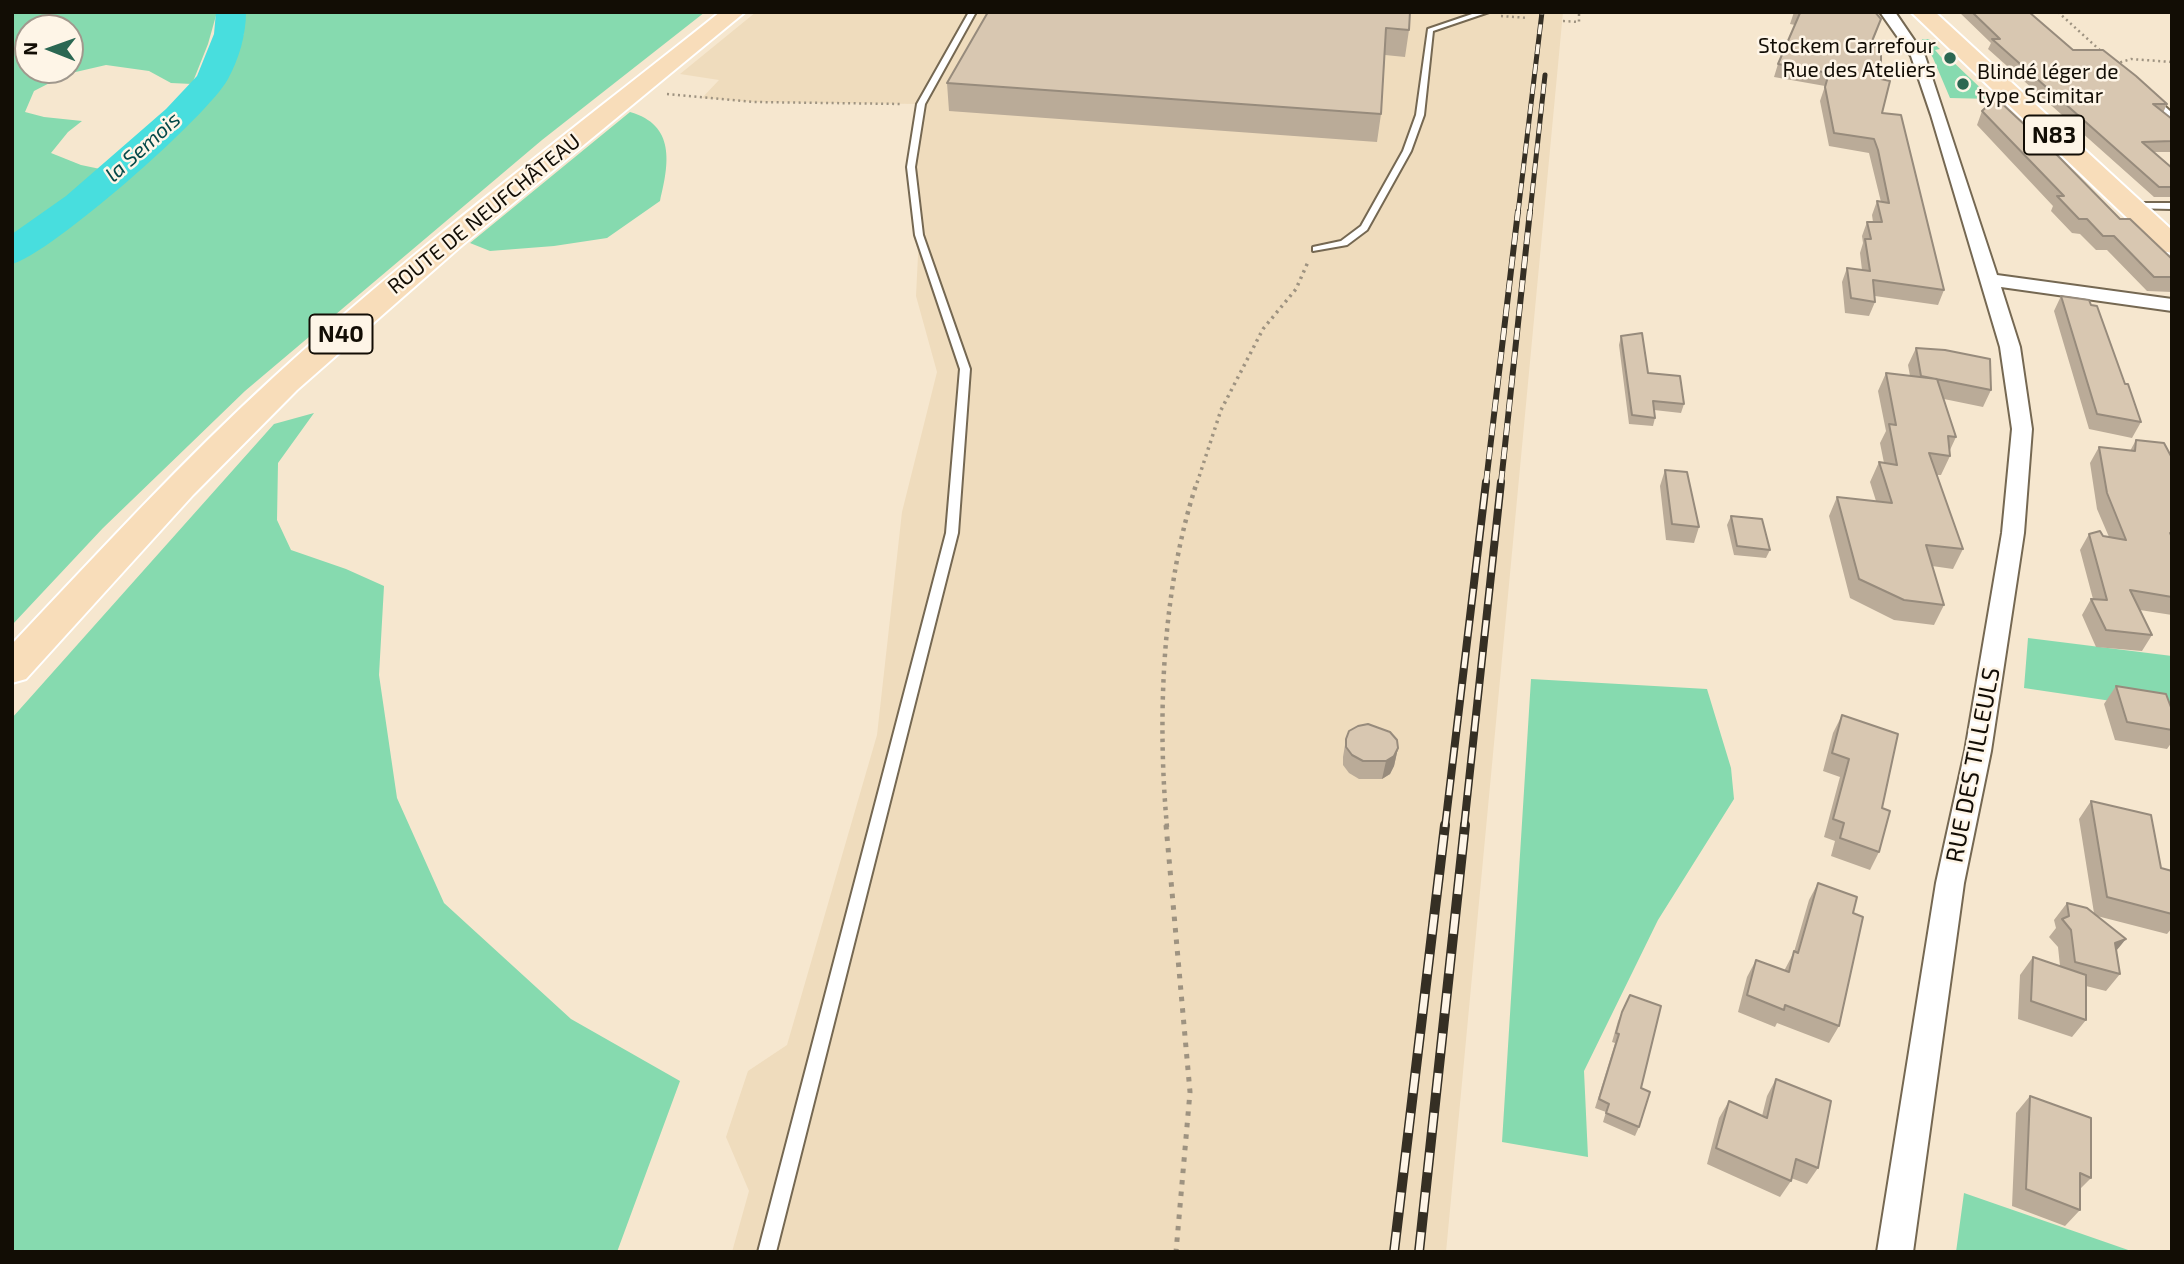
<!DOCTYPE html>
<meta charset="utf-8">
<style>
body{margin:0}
#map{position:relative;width:2184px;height:1264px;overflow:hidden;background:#f6e7cf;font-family:"Exo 2",sans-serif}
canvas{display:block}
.frame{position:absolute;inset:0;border:14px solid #120d05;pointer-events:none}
.north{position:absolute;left:14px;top:14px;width:70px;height:70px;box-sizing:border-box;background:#fef5e7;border:2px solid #a0988d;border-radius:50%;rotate:271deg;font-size:19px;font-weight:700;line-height:28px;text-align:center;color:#120d05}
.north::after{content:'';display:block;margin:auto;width:24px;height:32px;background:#2b6752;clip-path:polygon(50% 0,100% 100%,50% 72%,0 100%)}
</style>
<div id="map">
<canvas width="2184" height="1264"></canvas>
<div class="frame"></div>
<div class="north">N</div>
</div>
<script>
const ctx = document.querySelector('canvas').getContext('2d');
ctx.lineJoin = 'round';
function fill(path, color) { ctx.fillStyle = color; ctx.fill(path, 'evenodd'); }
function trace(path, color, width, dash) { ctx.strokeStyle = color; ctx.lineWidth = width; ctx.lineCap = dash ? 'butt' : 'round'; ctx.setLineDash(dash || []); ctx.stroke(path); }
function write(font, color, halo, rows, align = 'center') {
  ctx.font = font + ' "Exo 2",sans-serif'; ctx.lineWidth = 5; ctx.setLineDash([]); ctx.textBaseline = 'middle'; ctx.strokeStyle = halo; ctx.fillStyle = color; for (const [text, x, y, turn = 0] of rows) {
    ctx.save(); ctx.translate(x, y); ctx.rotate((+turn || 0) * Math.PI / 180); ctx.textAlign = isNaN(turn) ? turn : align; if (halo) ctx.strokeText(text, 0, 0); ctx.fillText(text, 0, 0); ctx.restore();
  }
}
fill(new Path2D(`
 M756 12H1563L1446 1252H732L749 1191 726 1137 748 1071 787 1045 877 735 902 512 937 372 916 296 919 235 911 167 921 104 754 102 702 98 719 80 680 74Z`), '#efdcbd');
fill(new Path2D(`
 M12 12H217L208 44 192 84 171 83 149 71 106 65 67 74 34 91 25 112 44 117 82 121 68 132 51 153 81 165 105 170 12 238ZM70 28V70H28V28Z
 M243 12H705L542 140 245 391 103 528 12 625V264L95 205 189 117 227 77 244 33Z
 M1922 39H1929L1940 49 1935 50 1942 58H1949L1992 99 1950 98 1933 58Z
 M630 112C676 125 669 164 660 201L607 238 554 246 490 251 470 243Z
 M314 413 278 463 277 520 291 550 346 569 384 586 379 675 397 798 444 903 571 1019 680 1081 617 1252H12V718L274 424Z
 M2028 638 2172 656V710L2024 688Z
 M1531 679 1707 689 1731 768 1734 799 1658 920 1584 1071 1588 1157 1502 1142Z
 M1964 1193 2134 1252H1956Z`), '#86daaf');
fill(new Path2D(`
 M216 12H246C246 35 239 59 228 79 208 116 51 254 12 264V234L66 196 166 109 197 76 214 34Z`), '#48dede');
const service = new Path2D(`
 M969 12H976L925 104 915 167 923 235 970 369 958 533 776 1252H758L946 533 960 369 915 235 907 167 917 104Z
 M1478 12H1489L1433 31 1424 115 1411 151 1367 230 1347 245 1313 251V247L1341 241 1361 226 1403 151 1416 115 1428 29Z
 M2151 99H2157L2172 113V119L2151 103Z
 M2130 203H2172V209L2127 208V204Z`);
const minor = new Path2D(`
 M1880 12H1895L1925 56 1997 275 2172 299V311L2001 287 2020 347 2032 429 2024 533 1991 751 1964 883 1913 1252H1877L1936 883 1965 751 2002 533 2012 429 2000 347 1931 115 1911 56Z`);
const primary = new Path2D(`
 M720 12H745L461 246 297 390 193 495 26 679 12 683V644C98 553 182 461 275 376 416 247 570 132 720 12Z
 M1911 12H1935L2172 230V253L2162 251Z`);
trace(service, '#756852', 4);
trace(minor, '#756852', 4);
trace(primary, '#fff', 4);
trace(new Path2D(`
 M2058 12 2103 53
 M1501 16 1528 18
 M1563 21 1579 22V12
 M2115 64 2131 59 2172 62
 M667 94 754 102 903 104`), '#9e9381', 2.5, [2, 3.5]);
trace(new Path2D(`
 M1197 483 1221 410 1263 329 1296 289 1308 262`), '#9e9381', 3.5, [2.5, 4.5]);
trace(new Path2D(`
 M1167 827C1157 717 1162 587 1197 482`), '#9e9381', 4.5, [3.5, 5]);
trace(new Path2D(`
 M1166 825 1190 1092 1176 1252`), '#9e9381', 5, [4.5, 7]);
fill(service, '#fff');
fill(minor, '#fff');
fill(primary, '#f8ddba');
const railFar3 = new Path2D(`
 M1518 213 1542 12
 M1530 213 1545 75`);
const railFar2 = new Path2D(`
 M1486 483 1518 211
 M1501 483 1530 211`);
const railFar1 = new Path2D(`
 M1445 827 1486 482
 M1464 827 1501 482`);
const rail = new Path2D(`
 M1394 1252 1445 825
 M1419 1252 1465 825`);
trace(railFar3, '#352f24', 5);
trace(railFar2, '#352f24', 6);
trace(railFar1, '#352f24', 8);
trace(rail, '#352f24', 10);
trace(railFar3, '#fef5e7', 3.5, [10]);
trace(railFar2, '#fef5e7', 4.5, [12]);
trace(railFar1, '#fef5e7', 5, [16]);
trace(rail, '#fef5e7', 7, [20]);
fill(new Path2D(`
 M988 12 1409 30 1405 57 1385 55 1381 114 1377 142 949 111 947 83Z
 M1794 12 1881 19 1871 46 1882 113 1944 290 1938 305 1875 296V302L1869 316 1845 313 1842 282 1847 268 1862 270 1860 253 1863 243 1862 236 1867 222H1873L1872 215 1877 201 1881 202 1869 153 1829 146 1820 101 1825 86 1774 77 1778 64 1795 25 1790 24Z
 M1959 12H2029L2073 50 2167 104 2163 113 2172 119V152H2153L2172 168V197H2154L1988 49 1991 43Z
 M1982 111 2172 259V292L2147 291 2107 250H2096L2080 234 2072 233 2051 211 2053 206 1977 125Z
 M2061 296 2125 384 2141 422 2132 438 2089 429 2054 311Z
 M1621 336 1648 373 1684 404 1681 413 1654 410 1655 418 1653 426 1629 424 1619 345Z
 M1916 348 1991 390 1983 407 1944 399 1956 437 1950 450V456L1941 475H1937L1963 549 1953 569 1932 566 1944 605 1934 625 1894 620 1850 598 1829 516 1837 497 1876 501 1870 482 1879 462 1884 463 1880 443 1886 431 1878 391 1886 373 1910 376 1908 365Z
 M2136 440 2172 458V615L2140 610 2152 635 2142 651 2096 647 2082 615 2091 599H2093L2080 550 2089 534 2109 537 2097 509 2090 463 2099 447 2130 451Z
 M1665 470 1699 527 1694 543 1666 540 1660 486Z
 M1731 516 1770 550 1766 558 1734 555 1727 525Z
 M2116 686 2172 710V742L2167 749 2115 740 2104 704Z
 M1842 715 1882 808 1879 852 1870 870 1831 856 1835 841 1824 837 1840 777 1823 771 1833 733Z
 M1346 739 1398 748 1394 766 1390 774 1382 779H1359L1349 773 1343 765V757Z
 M2091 801 2161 868 2172 871V928L2167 934 2097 916 2116 951 2120 974 2106 991 2086 986V1020L2072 1037 2018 1019 2020 975 2033 957 2060 966 2058 947 2049 937 2056 928 2054 920 2067 903 2094 913 2079 819Z
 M1818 883 1853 913 1839 1026 1829 1043 1777 1023 1775 1027 1738 1012 1747 977 1756 960 1784 971 1794 952 1809 900Z
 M1630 995 1641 1088 1639 1127 1635 1136 1603 1122 1606 1112 1595 1108 1615 1043 1612 1042 1618 1021Z
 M1776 1079 1818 1168 1807 1184 1791 1178V1181L1780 1197 1707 1164 1719 1118 1729 1101 1762 1116 1767 1096Z
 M2030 1096 2091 1178 2080 1189V1210L2065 1226 2012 1206 2016 1113Z`), '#baab98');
fill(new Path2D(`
 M1398 748 1394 766 1390 774 1382 779 1386 761Z
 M2126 939 2112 956 2115 943Z`), '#978b7c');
const building = new Path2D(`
 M988 12H1410L1409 30 1386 28 1381 114 947 83Z
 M1796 12H1875L1881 19 1870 46 1881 47V79L1890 81 1882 113 1901 115 1944 290 1873 280 1875 302 1851 298 1847 268 1870 271 1865 239H1871L1867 222H1882L1877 201 1889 203 1878 150 1874 139 1834 133 1825 87 1829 73 1778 64 1800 13Z
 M1972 12H2029L2073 50H2103L2136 76 2167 104H2153L2172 119V141L2142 142 2172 168V187H2159L1992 39H2000Z
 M1996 98 2058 156 2120 219H2130L2172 259V277H2154L2114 236H2103L2087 219H2079L2057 196H2064L1982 111Z
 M2061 296 2089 300 2091 305 2097 306 2125 384H2128L2141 422 2097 414Z
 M1642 333 1648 373 1680 376 1684 404 1653 401 1655 418 1632 415 1621 336Z
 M1916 348 1945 350 1990 359 1991 390 1921 376Z
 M1886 373 1937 379 1956 437 1948 436 1950 456 1929 453 1963 549 1926 545 1944 605 1904 600 1859 579 1837 497 1892 503 1879 462 1897 465 1889 424 1896 425Z
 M2136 440 2164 443 2172 458V533H2170L2172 538V597L2130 590 2152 635 2106 630 2091 599 2107 600 2089 534 2100 531 2103 536 2126 540 2107 493 2099 447 2135 451Z
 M1665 470 1687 472 1699 527 1672 524Z
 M1731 516 1762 519 1770 550 1737 546Z
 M2116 686 2166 694 2172 710V730L2127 722Z
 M1842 715 1898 734 1882 808 1890 811 1879 852 1840 838 1844 823 1833 819 1849 759 1832 753Z
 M1368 724 1390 732 1397 740 1398 748 1394 756 1386 761H1363L1352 755 1346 747V739L1349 731 1358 726Z
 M2091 801 2151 815 2161 868 2172 871V914L2107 897Z
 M1818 883 1857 897 1853 913 1863 917 1839 1026 1785 1005 1784 1010 1747 995 1756 960 1789 972 1794 951 1798 953Z
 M2067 903 2087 908 2126 939 2115 943 2120 974 2075 962 2071 930 2062 919 2069 916Z
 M2033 957 2086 975V1020L2031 1001Z
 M1630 995 1661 1006 1641 1088 1650 1092 1639 1127 1606 1113 1609 1104 1599 1099 1619 1034 1616 1033 1622 1012Z
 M1776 1079 1831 1101 1818 1168 1796 1159 1791 1181 1716 1148 1729 1101 1767 1118Z
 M2030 1096 2091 1118V1178L2080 1173V1210L2026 1189Z`);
fill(building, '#d8c7b1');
trace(building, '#978b7c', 2);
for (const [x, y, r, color] of [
 [1950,58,7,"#2b6752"],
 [1963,84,7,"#2b6752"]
]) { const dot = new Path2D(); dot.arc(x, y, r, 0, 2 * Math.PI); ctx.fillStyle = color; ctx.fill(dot); trace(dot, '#fef5e7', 2.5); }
write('21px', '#120d05', '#fef5e7', [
 ["Stockem Carrefour",1936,46],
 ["Rue des Ateliers",1936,70],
 ["Blindé léger de",1977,72,"left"],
 ["type Scimitar",1977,96,"left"]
], 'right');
write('italic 21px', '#044949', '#fef5e7', [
 ["la Semois",143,147,-42]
]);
write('21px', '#120d05', '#fef5e7', [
 ["ROUTE DE NEUFCHÂTEAU",484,214,-39]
]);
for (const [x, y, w] of [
 [2054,135,60],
 [341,334,63]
]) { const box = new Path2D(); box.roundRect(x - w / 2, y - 19.5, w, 39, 5); ctx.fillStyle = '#fef5e7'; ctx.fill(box); trace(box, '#120d05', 2); }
write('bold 23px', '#120d05', null, [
 ["N83",2054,135],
 ["N40",341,334]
]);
write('24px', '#120d05', '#fef5e7', [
 ["RUE DES TILLEULS",1973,765,-79]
]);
</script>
